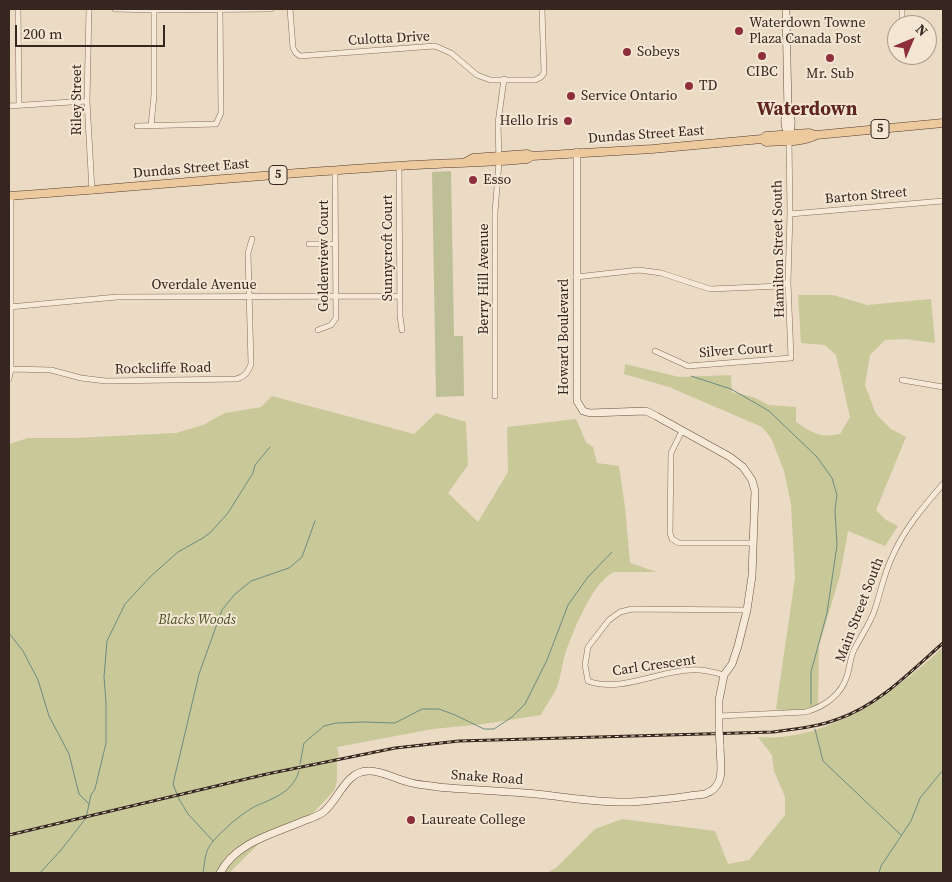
<!DOCTYPE html>
<style>
body{margin:0}
#map{position:relative;width:952px;height:882px;overflow:hidden;background:#ebdbc4;font-family:"Source Serif 4",serif}
canvas{display:block}
.frame{position:absolute;inset:0;border:10px solid #35271f;pointer-events:none}
.north{position:absolute;left:887px;top:15px;width:50px;height:50px;box-sizing:border-box;background:#f3e6d3;border:1px solid #a79a8b;border-radius:50%;rotate:45deg;font-size:14px;font-weight:700;line-height:20px;text-align:center;color:#35271f}
.north::after{content:'';display:block;margin:auto;width:18px;height:22px;background:#902f3c;clip-path:polygon(50% 0,100% 100%,50% 72%,0 100%)}
.scale{position:absolute;left:15px;top:25px;width:150px;height:22px;box-sizing:border-box;border:2px solid #35271f;border-top:0;padding-left:6px;font-size:15px;line-height:18px;white-space:nowrap;color:#35271f;-webkit-text-stroke:4px #f3e6d3;paint-order:stroke}
</style>
<div id="map">
<canvas width="952" height="882"></canvas>
<div class="frame"></div>
<div class="north">N</div>
<div class="scale">200 m</div>
</div>
<script>
const ctx = document.querySelector('canvas').getContext('2d');
ctx.lineJoin = 'round';
function fill(path, color) { ctx.fillStyle = color; ctx.fill(path, 'evenodd'); }
function trace(path, color, width, dash) { ctx.strokeStyle = color; ctx.lineWidth = width; ctx.lineCap = dash ? 'butt' : 'round'; ctx.setLineDash(dash || []); ctx.stroke(path); }
function write(font, color, halo, rows, align = 'center') {
  ctx.font = font + ' "Source Serif 4",serif'; ctx.lineWidth = 4; ctx.setLineDash([]); ctx.textBaseline = 'middle'; ctx.strokeStyle = halo; ctx.fillStyle = color; for (const [text, x, y, turn = 0] of rows) {
    ctx.save(); ctx.translate(x, y); ctx.rotate((+turn || 0) * Math.PI / 180); ctx.textAlign = isNaN(turn) ? turn : align; if (halo) ctx.strokeText(text, 0, 0); ctx.fillText(text, 0, 0); ctx.restore();
  }
}
fill(new Path2D(`
 M798 295H833L867 305 931 299 935 343 905 339 885 340 870 355 865 385 876 414 891 429 906 437 876 510 886 520 898 526 885 546 848 531 840 575 819 646 818 705 796 712 776 709 795 578 791 504 784 471 771 438 762 427 669 387 624 374 625 364 679 377 731 375 732 392 753 397 769 405 796 407V422C813 433 819 438 840 434L850 417 836 355 825 345 801 343Z
 M272 396 414 434 436 413 466 422 468 465 448 493 478 522 508 472 507 427 576 419 586 442 593 447 597 463 619 466 625 507 630 563 657 572H614C592 582 573 632 565 654 562 664 561 675 558 685 554 695 546 705 541 715L484 724 433 729 337 747 339 756 337 760V781L334 791 310 816 268 835 232 870 230 873H9V444L28 438H76L176 433 203 425 225 413 261 407Z
 M943 647V873H547L557 867 595 829 622 819 715 831 728 864 749 860 785 815V797L774 771 772 755 758 737C826 743 896 692 943 647Z`), '#c9c899');
fill(new Path2D(`
 M451 171 454 336H463L464 396 436 397 432 172Z`), '#bebe97');
trace(new Path2D(`
 M691 376 731 389 769 411 817 457 832 478 837 495 835 510 837 545 827 613 811 672V704
 M9 633 23 651 38 680 49 716 69 754 79 794 89 804
 M815 729 823 761 901 835
 M300 764 304 743 324 726 336 723 364 722 395 723 422 709H439L455 715 484 729H494L512 717 525 704 547 660 568 605 588 577 612 552
 M213 841 188 814 179 799 173 784 199 674 222 610 234 595 251 581 289 568 302 557 315 521
 M40 873 61 850 86 818 91 795 95 789 106 743V702L104 677 107 641 125 604 151 576 178 552 203 538 211 532 228 513 253 473 255 465 270 447
 M203 873C204 866 205 853 209 847 216 835 243 812 256 806 274 798 293 792 299 771
 M879 873 881 866 911 821 920 798 943 770`), '#6d8c80', 1);
const street = new Path2D(`
 M18 9 19 105
 M89 9 87 101 92 191
 M115 9 154 10 271 9
 M290 9 293 48 296 53 300 56 435 46 451 53 477 75 490 80H535L541 77 544 73 542 9
 M902 9V25
 M9 106 87 101
 M137 126 216 124 221 113 220 9
 M151 126 154 95V10
 M399 166 400 316 402 330
 M790 214 943 201
 M309 244H335
 M576 277 639 270 661 273 710 289 782 286 788 282
 M9 307 117 297 400 296
 M318 330 331 325 336 318 335 171
 M655 351 688 366 791 358 788 282 790 214 789 140
 M11 369 51 370 81 378 106 381 236 379C245 377 248 372 251 364L248 253 252 239
 M9 379 11 369V196
 M902 380 943 387
 M495 396V212L499 162 498 123 504 79
 M682 431 671 453 670 533 672 539 679 543H753
 M724 675C713 672 702 669 690 670 659 671 619 693 588 681L585 665 588 647 609 620 620 612 632 609 747 610
 M719 716 806 712C825 706 841 695 847 676 850 667 850 658 854 650 861 636 870 624 875 609 881 591 884 573 893 555 905 528 924 506 943 484`);
const secondary = new Path2D(`
 M786 9 788 112C783 119 785 128 789 135
 M788 112C794 121 790 128 789 138
 M577 152V401L583 411 590 413 646 411 656 416 730 457 743 467 752 480 755 491 752 576 747 610 738 646 732 664 724 675 719 700V730
 M220 873C235 843 273 834 301 822 308 819 316 817 322 813 338 802 345 771 368 771 381 770 395 779 408 782 417 785 428 785 438 787 470 790 503 791 536 794 567 797 598 803 630 802 655 801 680 797 705 794 727 786 720 765 720 745`);
const primary = new Path2D(`
 M762 139 766 136 809 133 816 135
 M466 162 473 158 527 154 532 156 652 149 762 139 766 142C781 141 802 143 816 135L943 123
 M9 196C139 187 268 174 398 166 441 163 484 163 527 159L532 156`);
trace(street, '#856c5c', 6);
trace(secondary, '#664e3f', 8);
trace(primary, '#533b30', 9);
trace(street, '#f7e9d7', 5);
trace(secondary, '#f7e9d7', 7);
trace(primary, '#ecca9e', 8);
const rail = new Path2D(`
 M9 835 267 774 395 748 459 741 773 732C795 729 817 727 838 719 879 705 911 671 943 643`);
trace(rail, '#35271f', 3);
trace(rail, '#f3e6d3', 1, [4]);
const secondaryBridge = new Path2D(`
 M719 730 720 745`);
trace(secondaryBridge, '#664e3f', 8, []);
trace(secondaryBridge, '#f7e9d7', 7);
for (const [x, y, r, color] of [
 [739,31,5,"#902f3c"],
 [627,52,5,"#902f3c"],
 [762,56,5,"#902f3c"],
 [830,58,5,"#902f3c"],
 [689,86,5,"#902f3c"],
 [571,96,5,"#902f3c"],
 [568,121,5,"#902f3c"],
 [473,180,5,"#902f3c"],
 [411,820,5,"#902f3c"]
]) { const dot = new Path2D(); dot.arc(x, y, r, 0, 2 * Math.PI); ctx.fillStyle = color; ctx.fill(dot); trace(dot, '#f3e6d3', 2); }
for (const [x, y, w] of [
 [880,129,18],
 [278,175,18]
]) { const box = new Path2D(); box.roundRect(x - w / 2, y - 9.5, w, 19, 4); ctx.fillStyle = '#f3e6d3'; ctx.fill(box); trace(box, '#35271f', 1); }
write('bold 12px', '#35271f', null, [
 ["5",880,129],
 ["5",278,175]
]);
write('14px', '#35271f', '#f3e6d3', [
 ["Waterdown Towne",749,23],
 ["Plaza Canada Post",749,39],
 ["Sobeys",637,52],
 ["CIBC",762,72,"center"],
 ["Mr. Sub",830,74,"center"],
 ["TD",699,86],
 ["Service Ontario",581,96],
 ["Hello Iris",558,121,"right"],
 ["Esso",483,180],
 ["Laureate College",421,820]
], 'left');
write('14px', '#35271f', '#f3e6d3', [
 ["Culotta Drive",389,39,-3],
 ["Riley Street",77,100,-90],
 ["Dundas Street East",646,135,-4],
 ["Dundas Street East",191,169,-5],
 ["Barton Street",866,196,-5],
 ["Sunnycroft Court",388,248,-90],
 ["Hamilton Street South",779,249,-91],
 ["Goldenview Court",324,256,-90],
 ["Berry Hill Avenue",484,279,-90],
 ["Overdale Avenue",204,285],
 ["Howard Boulevard",564,337,-90],
 ["Silver Court",736,351,-4],
 ["Rockcliffe Road",163,369,-1],
 ["Main Street South",860,610,-69],
 ["Carl Crescent",654,666,-8],
 ["Snake Road",487,778,4]
]);
write('italic 14px', '#4b5126', '#f3e6d3', [
 ["Blacks Woods",197,620]
]);
write('bold 19px', '#5f2621', '#f3e6d3', [
 ["Waterdown",807,110]
]);
</script>
